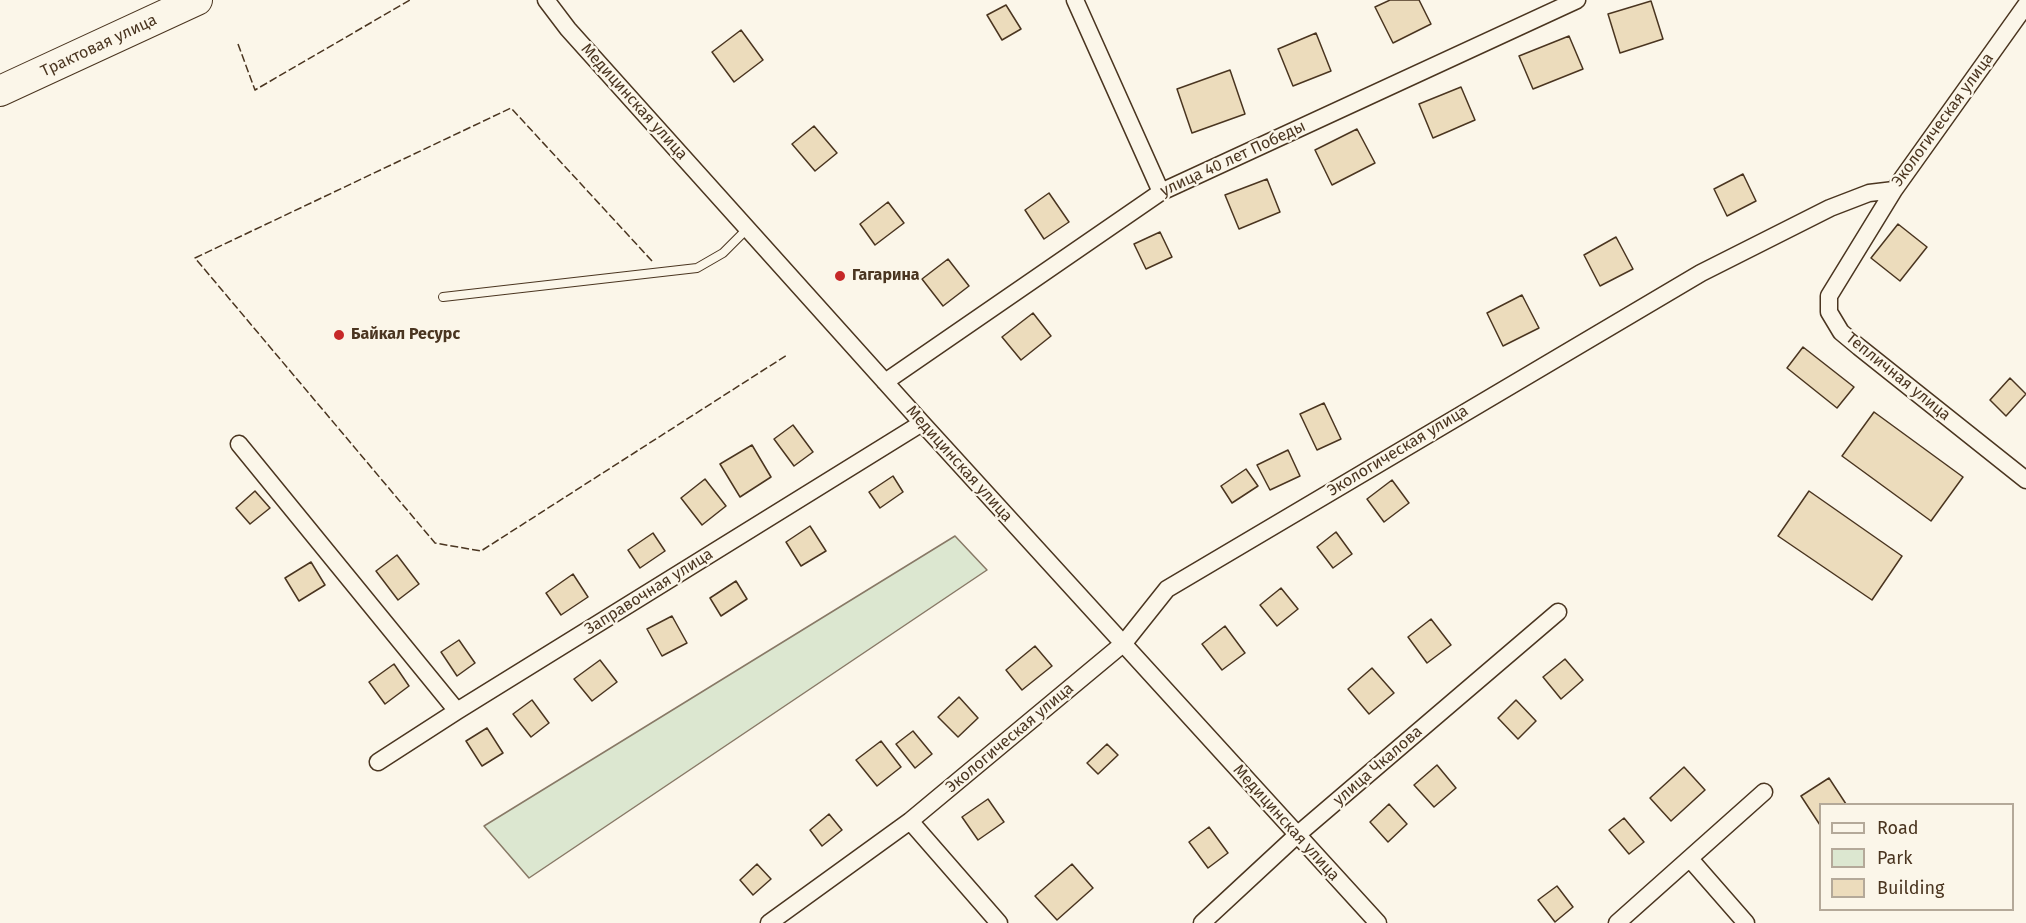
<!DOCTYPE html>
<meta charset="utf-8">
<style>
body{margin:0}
#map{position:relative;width:2026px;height:923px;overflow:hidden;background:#fbf6e9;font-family:"Fira Sans",sans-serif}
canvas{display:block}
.legend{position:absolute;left:1819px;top:803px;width:195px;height:108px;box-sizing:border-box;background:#fbf6e9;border:2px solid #b4a999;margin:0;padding:8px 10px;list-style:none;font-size:18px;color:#4a3520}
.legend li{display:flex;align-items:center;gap:12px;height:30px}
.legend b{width:30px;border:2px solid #b4a999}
</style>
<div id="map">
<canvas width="2026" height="923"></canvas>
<ul class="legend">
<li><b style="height:8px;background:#fbf6e9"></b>Road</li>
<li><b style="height:16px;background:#dce7d0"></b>Park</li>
<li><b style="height:16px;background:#ecdcbc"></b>Building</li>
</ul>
</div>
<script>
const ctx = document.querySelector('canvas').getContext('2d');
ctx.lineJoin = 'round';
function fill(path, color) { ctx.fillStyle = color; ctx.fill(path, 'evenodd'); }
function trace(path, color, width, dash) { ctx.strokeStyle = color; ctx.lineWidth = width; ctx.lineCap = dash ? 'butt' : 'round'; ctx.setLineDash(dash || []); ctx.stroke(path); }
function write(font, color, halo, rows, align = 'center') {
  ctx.font = font + ' "Fira Sans",sans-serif'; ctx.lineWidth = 4.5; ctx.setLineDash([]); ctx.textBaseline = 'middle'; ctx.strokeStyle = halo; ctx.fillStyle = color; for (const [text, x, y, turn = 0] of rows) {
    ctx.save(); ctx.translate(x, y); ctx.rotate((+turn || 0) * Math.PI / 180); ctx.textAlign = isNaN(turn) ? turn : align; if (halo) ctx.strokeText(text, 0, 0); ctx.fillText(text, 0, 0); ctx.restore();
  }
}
const green = new Path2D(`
 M955 536 987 570 529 878 484 826Z`);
fill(green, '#dce7d0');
trace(green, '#887966', 1.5);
const building = new Path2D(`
 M1390 0H1419L1431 24 1393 43 1375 7Z
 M1651 1 1663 39 1620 53 1608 14Z
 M1006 5 1021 29 1002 40 987 15Z
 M741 30 763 60 734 82 712 52Z
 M1316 33 1331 71 1293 86 1278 49Z
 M1569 36 1583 69 1533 89 1519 56Z
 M1230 70 1245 114 1192 133 1177 89Z
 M1461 87 1475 120 1433 138 1419 104Z
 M814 126 837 153 815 171 792 144Z
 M1357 129 1375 163 1332 185 1315 150Z
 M1743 174 1756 201 1727 216 1714 189Z
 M1267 179 1280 212 1239 229 1225 195Z
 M1049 193 1069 222 1044 239 1025 210Z
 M888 202 904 223 875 245 860 224Z
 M1898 224 1927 247 1900 281 1871 258Z
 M1160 232 1172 257 1146 269 1134 244Z
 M1616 237 1633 269 1600 286 1584 255Z
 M948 259 969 286 943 306 922 279Z
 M1522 295 1539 328 1503 346 1487 313Z
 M1033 313 1051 336 1021 360 1002 337Z
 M1803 347 1854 387 1837 408 1787 368Z
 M2010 378 2026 394 2006 416 1990 400Z
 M1324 403 1341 439 1317 450 1300 414Z
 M1874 412 1963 477 1931 521 1842 456Z
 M793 425 813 452 794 466 774 439Z
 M752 445 771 477 740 497 720 464Z
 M1288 450 1300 476 1270 490 1257 465Z
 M1246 469 1258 486 1232 503 1221 486Z
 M893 476 903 492 880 508 869 492Z
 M705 479 726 506 702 525 681 498Z
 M1392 480 1409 503 1384 522 1367 499Z
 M255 491 270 508 250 524 236 508Z
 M1809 491 1902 556 1872 600 1778 536Z
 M810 526 826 551 801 566 786 542Z
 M1336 532 1352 554 1333 568 1317 547Z
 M653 533 665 551 640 568 628 550Z
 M397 555 419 584 398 600 376 571Z
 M311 562 325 585 299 601 285 578Z
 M573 574 588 597 561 615 546 593Z
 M736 581 747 599 721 616 710 598Z
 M1281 588 1298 609 1277 626 1260 605Z
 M672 616 687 643 662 656 647 629Z
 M1431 619 1451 645 1427 663 1408 637Z
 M1225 626 1245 653 1222 670 1202 644Z
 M459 640 475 663 457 676 441 652Z
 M1035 646 1052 666 1022 690 1006 670Z
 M1565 659 1583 680 1561 699 1543 677Z
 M600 660 617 682 592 701 574 679Z
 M394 664 409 686 385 704 369 682Z
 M1372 668 1394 693 1369 714 1348 689Z
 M959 697 978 718 958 737 938 717Z
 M532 700 549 723 531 737 513 714Z
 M1516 700 1536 721 1518 739 1498 718Z
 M487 728 503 753 482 766 466 741Z
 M913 731 932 754 915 768 896 744Z
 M881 741 901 767 877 786 856 760Z
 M1107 744 1118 755 1098 774 1087 763Z
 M1437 765 1456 788 1434 807 1414 785Z
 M1684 767 1705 790 1671 821 1650 798Z
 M1829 778 1846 804H1820V825L1801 796Z
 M988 799 1004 822 978 840 962 817Z
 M1389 804 1407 824 1388 842 1370 822Z
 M829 814 842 830 822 846 810 830Z
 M1624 818 1644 842 1629 854 1609 830Z
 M1209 827 1228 853 1208 868 1189 842Z
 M757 864 771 879 753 895 740 880Z
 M1072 864 1093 888 1057 920 1035 896Z
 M1557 886 1573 907 1555 922 1538 900Z`);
fill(building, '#ecdcbc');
trace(building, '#4a3520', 1.5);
const lane = new Path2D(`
 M443 297 697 268 723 253 747 229`);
const street = new Path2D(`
 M546 0 568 29 922 423 1378 923
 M1075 0 1161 192
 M1894 190 1829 296V312L1841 332 1859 347 2026 480
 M885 382 1161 192 1577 0
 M239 444 457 711
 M378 762 457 711 922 423
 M910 821 999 923
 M1690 859 1746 923
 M769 923 910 821 1124 643 1167 589 1701 273 1830 208 1869 193 1894 190 2026 5
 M1202 923 1297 835 1558 612
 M1617 923 1764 792`);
const highway = new Path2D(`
 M0 91 197 0`);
trace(lane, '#4a3520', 10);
trace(street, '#4a3520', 19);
trace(highway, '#4a3520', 32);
trace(lane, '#fbf6e9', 8);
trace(street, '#fbf6e9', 16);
trace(highway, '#fbf6e9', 30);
trace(new Path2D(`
 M238 44 255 90 410 0
 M652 261 511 108 195 258 435 543 481 551 787 355`), '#4a3520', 1.5, [8, 3]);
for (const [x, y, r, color] of [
 [840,276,6,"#c62828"],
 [339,335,6,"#c62828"]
]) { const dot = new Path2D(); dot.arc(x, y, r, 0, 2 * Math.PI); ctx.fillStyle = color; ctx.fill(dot); trace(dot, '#fbf6e9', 2); }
write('16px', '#4a3520', '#fbf6e9', [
 ["Трактовая улица",99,46,-25],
 ["Медицинская улица",634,102,48],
 ["Экологическая улица",1943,120,-54],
 ["улица 40 лет Победы",1233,159,-25],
 ["Тепличная улица",1898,377,39],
 ["Экологическая улица",1398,451,-31],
 ["Медицинская улица",959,464,48],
 ["Заправочная улица",649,592,-32],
 ["Экологическая улица",1010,738,-40],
 ["улица Чкалова",1378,766,-41],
 ["Медицинская улица",1286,823,48]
]);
write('bold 16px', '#4a3520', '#fbf6e9', [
 ["Гагарина",852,276],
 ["Байкал Ресурс",351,335]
], 'left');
</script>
